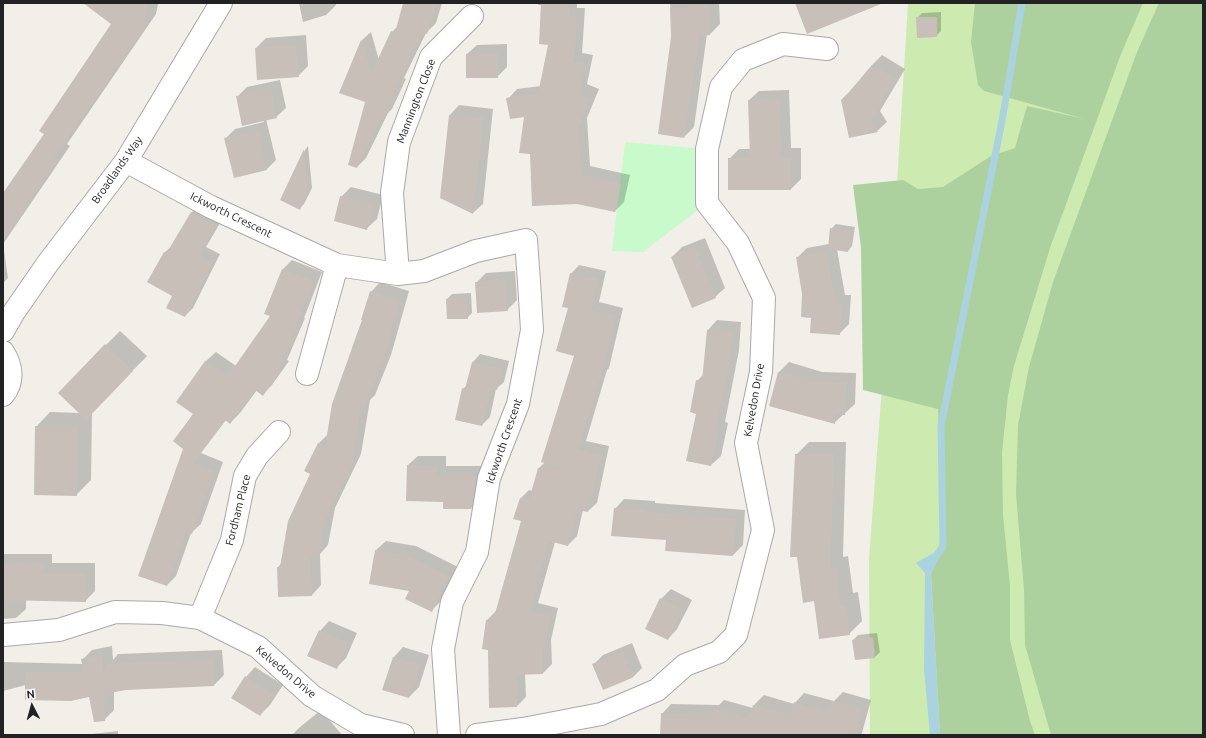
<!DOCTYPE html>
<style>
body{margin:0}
#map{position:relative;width:1206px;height:738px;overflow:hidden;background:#f2efe9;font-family:Ubuntu,sans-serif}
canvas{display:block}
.frame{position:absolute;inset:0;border:4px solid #222;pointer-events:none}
.north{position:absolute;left:12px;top:686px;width:40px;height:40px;-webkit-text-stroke:3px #fff;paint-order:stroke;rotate:354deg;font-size:11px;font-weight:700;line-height:16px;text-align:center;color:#222}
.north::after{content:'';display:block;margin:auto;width:14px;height:18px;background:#222;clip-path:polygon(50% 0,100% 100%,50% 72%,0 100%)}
</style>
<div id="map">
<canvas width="1206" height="738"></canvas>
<div class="frame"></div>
<div class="north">N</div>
</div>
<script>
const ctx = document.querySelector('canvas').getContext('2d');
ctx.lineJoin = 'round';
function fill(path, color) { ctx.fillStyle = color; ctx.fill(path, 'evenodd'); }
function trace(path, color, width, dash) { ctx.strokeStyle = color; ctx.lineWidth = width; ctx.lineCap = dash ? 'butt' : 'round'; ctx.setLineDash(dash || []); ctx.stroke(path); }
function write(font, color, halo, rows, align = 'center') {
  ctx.font = font + ' Ubuntu,sans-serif'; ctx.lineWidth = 3.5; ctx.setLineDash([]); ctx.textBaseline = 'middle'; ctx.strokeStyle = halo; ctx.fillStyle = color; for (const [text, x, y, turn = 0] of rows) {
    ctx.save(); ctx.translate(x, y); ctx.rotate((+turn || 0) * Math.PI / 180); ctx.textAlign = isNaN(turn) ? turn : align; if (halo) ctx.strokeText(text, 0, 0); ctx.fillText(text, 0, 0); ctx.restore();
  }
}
fill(new Path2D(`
 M908 3H1203V735H870L869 559 896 200Z`), '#cdebb0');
fill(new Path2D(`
 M975 3H1143L1121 54 1050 248 1014 366 1008 395 1002 453 1003 515 1010 586V640L1030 721 1035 735H940L931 574 944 546 938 409 863 390 861 248 853 185 903 180 918 189 943 187 991 156 1015 148 1027 106 1085 119 984 91 978 85 971 42Z
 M1159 3H1203V735H1051L1025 645 1024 590 1016 494 1018 425 1029 367 1053 282 1137 52Z`), '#add19e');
fill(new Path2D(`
 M625 142 707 149V203L643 252 612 251Z`), '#c8facc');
fill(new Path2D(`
 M944 547 931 574 940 735H930L924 670 925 573 916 563Z`), '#aad3df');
fill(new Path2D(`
 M85 3H159L158 4 156 14 67 144 70 146 3 244 8 278 3 283V195L45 134 113 24Z
 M299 3H336V5L326 15 303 22Z
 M405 3H442L436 23 426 33 404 78 406 79 392 109 388 113 366 158 357 167 366 101 340 92 362 40 371 32 379 60 392 32 398 26Z
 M538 3H577V8H585L582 53 593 55 587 84 599 89 587 118 590 166 630 175 624 202 615 211 531 153 525 116 508 99 517 89 541 86 549 44 542 5H538Z
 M670 3H719L720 24 710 34H707L694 127 684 137 672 37Z
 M941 12V31L936 36 917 18 922 13Z
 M306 35 308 66 298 76 256 48 266 38Z
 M507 44V67L497 77 467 54 477 45Z
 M882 55 905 69 880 111 887 122 877 131 850 137 853 89 872 65Z
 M280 80 286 108 276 117 266 119 276 160 267 169 225 139 235 129 264 122 263 120 237 97 247 87Z
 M789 90 791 148H801V179L791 189 729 159 739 149H751L749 100 759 91Z
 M459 105 493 109 483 204 473 213 450 115Z
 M308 146 312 188 304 204 300 208 282 200 305 150Z
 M351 187 383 195 377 219 367 228 341 197Z
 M200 204 223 218 206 247 220 254 193 308 185 316 164 253 174 244 191 213Z
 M836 224 855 227 852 246 848 251 837 249 845 295H851L849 324 839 334 812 317 803 294 797 258 807 248 829 244 831 229Z
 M705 238 725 288 715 297 672 257 682 247Z
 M292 260 322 272 304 318H305L287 360 289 361 272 385 263 394 257 390 240 413 230 423 226 420 201 453 223 462 201 524 191 533 176 576 167 585 184 448 194 414 177 402 206 361 216 352 236 366 272 316 265 313 283 269Z
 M579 265 606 271 599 302 623 308 609 368 607 370 586 441 609 446 597 503 588 511 583 510 577 536 568 545 555 542 538 603 558 608 551 640 552 664 543 673H525L526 697 517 706 489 649H483L487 620 496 611 522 520 521 498 529 490 532 491 539 468 545 462 575 356 570 307 571 274Z
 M515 271 517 300 507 310 476 283 486 273Z
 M380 282 409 291 391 355 375 395 370 400 361 454 335 508 328 545 320 554 321 585 312 595 278 567 281 564 312 473 318 444 328 434 371 292Z
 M471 293 472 313 467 318 447 299 452 294Z
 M717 320 741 322 739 350 725 422 728 423 721 456 711 465 697 413V381L704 374 708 330Z
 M120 331 147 356 92 412 91 480 76 495 36 427 50 412 80 413 106 345Z
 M480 354 509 361 504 382 496 389 490 417 482 425 463 389 467 385 473 362Z
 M789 362 822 372 856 373 855 404 834 423 770 406 779 372Z
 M809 442H846L843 557 848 556 853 593 858 592 862 621 849 634 820 638 796 455Z
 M418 456H446V466H484L481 498 471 508 444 501 408 465Z
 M624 499 655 501V503L745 510 743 545 733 555 667 539 615 509Z
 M386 541 416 546 458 567 441 601 431 611 376 550Z
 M3 554H52V563H95V591L85 601 26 600V609L16 618 3 619Z
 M671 589 692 600 677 629 668 639 661 599Z
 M329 621 357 633 346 658 336 668 320 631Z
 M877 633 880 652 875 657 853 640 858 635Z
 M632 643 642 668 632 678 594 664 603 655Z
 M112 646 113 660 118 654 222 650 224 675 214 685 126 689 114 691V710L104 720 90 696 26 685 3 691V662L83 664 82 660 92 650Z
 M403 647 429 655 419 687 409 697 394 657Z
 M255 667 283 685 270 705 260 715 246 677Z
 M843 692 871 700 862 733 861 735H661L662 714 671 704 719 705 724 700 753 708 754 705 764 695 794 704 804 693 834 701Z
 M321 710 342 735H292L300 727Z
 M118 731V735H91L92 734Z`), '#0003');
trace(new Path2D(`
 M937 555 943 546 941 426 1002 121 1022 3`), '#aad3df', 7);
fill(new Path2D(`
 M83 3H147L144 28 54 158 58 160 3 240V193L44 134 39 131 111 24Z
 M403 3H436L427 34 422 33 395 88H397L383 120 381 119 357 168 348 165 365 102 339 93 361 40 371 74 391 31 395 33Z
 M541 3H568L569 16 577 17 574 62 585 64 579 94 590 99 578 127 581 175 621 184 615 212 577 204 532 206 530 154 519 153 524 117 510 119 506 98 538 94 548 45 539 44Z
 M795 3H881V4L807 34Z
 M709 6 710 35 699 36 684 138 658 134 671 37 670 8Z
 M916 17H937V37L917 38Z
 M296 45 299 77 257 80 255 48Z
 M498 53V78H466V54Z
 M872 65 896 79 870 121 878 132 849 138 841 100 849 92Z
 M271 89 277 118 242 126 236 96Z
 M779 99 781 158 791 157V190H728V158H750L748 100Z
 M449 115 484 118 473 214 440 198Z
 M257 130 267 170 234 178 224 138Z
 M304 149 307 193 300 210 280 200Z
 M340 196 374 205 367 230 334 221Z
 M191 212 215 226 198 256 212 263 185 317 166 308 172 296 147 282 164 252 166 254Z
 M830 228 851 231 848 252 828 249Z
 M695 247 716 298 692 308 671 257Z
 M826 252 836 304 842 305 840 335 810 333 811 318 801 317 802 294 796 257Z
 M282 269 313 281 295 327 296 328 279 370 280 371 263 396 255 390 230 424 225 420 193 463 214 471 192 534 186 532 167 586 138 576 183 449 173 441 193 414 176 402 205 361 228 376 270 316 264 314Z
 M570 273 598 279 591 311 615 316 601 378H600L578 449 601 455 588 512 577 510 568 546 549 541 530 611 550 616 543 650V674L516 675 517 707 489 708 488 650 482 649 486 620 493 621 521 521 513 519 520 498 529 500 538 468H559V467L541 462 574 356 556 351 568 308 562 307Z
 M505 280 508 311 477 313 475 282Z
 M370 291 400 301 390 334 391 335 381 366 365 406 361 404 352 465 325 519 319 556 310 555 312 596 278 597 277 567H280L288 521 310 474 304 471 318 443 325 447 332 404 362 320H361Z
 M467 298 468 319H447L446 299Z
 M707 330 732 332 730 360 715 432H718L711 466 686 461 696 414 690 412 696 380 702 381Z
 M105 344 133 371 86 420 58 393Z
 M472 362 502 369 497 390 491 389 482 426 455 420 462 388 465 389Z
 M778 372 811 381 847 383 845 415 835 414V424L769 406Z
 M35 426 78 427 77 496 34 495Z
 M795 454H834L830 569 836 568 840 605H846L850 635 819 639 814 601 803 603 797 557H790Z
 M407 465 437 466 436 476H475V489L471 509H443V502L406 501Z
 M614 508 646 510 645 512 736 519 733 556 665 551 666 540 611 536Z
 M375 550 406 555 449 577 432 612 405 599 409 591 369 584Z
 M42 563V573H86V602L3 600V564Z
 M660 598 683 609 668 640 645 629Z
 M319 630 348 643 337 669 307 656Z
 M873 637 875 658 855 660 852 640Z
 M622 652 632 678 603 690 592 664Z
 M103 655V676L107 664 213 659 214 686 126 690 104 694 105 721 94 722 89 697 71 701 25 700V672L84 673 81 659Z
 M393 657 420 665 409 698 382 690Z
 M245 676 274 695 260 716 231 698Z
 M832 701 862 710 855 735H660L661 713 712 715 714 709 749 719 753 705 790 715 794 702 829 713Z`), '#c7bfb8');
const minor = new Path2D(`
 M126 161 211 207 337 265 398 274 424 271 476 251 526 240 529 282 532 330 518 404 489 478 477 552 452 602 443 649 449 735
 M398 274 392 193 399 142 431 57 472 16
 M3 331 14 312 48 263 126 161 221 3
 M3 352C12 366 14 382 3 395
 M307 374 337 265
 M200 618 232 540 245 476 257 456 279 432
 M3 635 59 630 115 612 162 613 200 618 258 647 312 696 361 725 403 735
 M477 735 523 729 601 714 657 690 685 665 719 652 736 635 763 530 746 443 761 372 764 298 738 243 707 203V149L721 87 743 60 783 44 827 49`);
trace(minor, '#a9a9a9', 24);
trace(minor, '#fff', 22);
write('11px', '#222', '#fff', [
 ["Mannington Close",416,101,-69],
 ["Broadlands Way",117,170,-55],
 ["Ickworth Crescent",231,215,26],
 ["Kelvedon Drive",754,400,-80],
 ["Ickworth Crescent",504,441,-71],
 ["Fordham Place",238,510,-76],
 ["Kelvedon Drive",286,672,40]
]);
</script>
